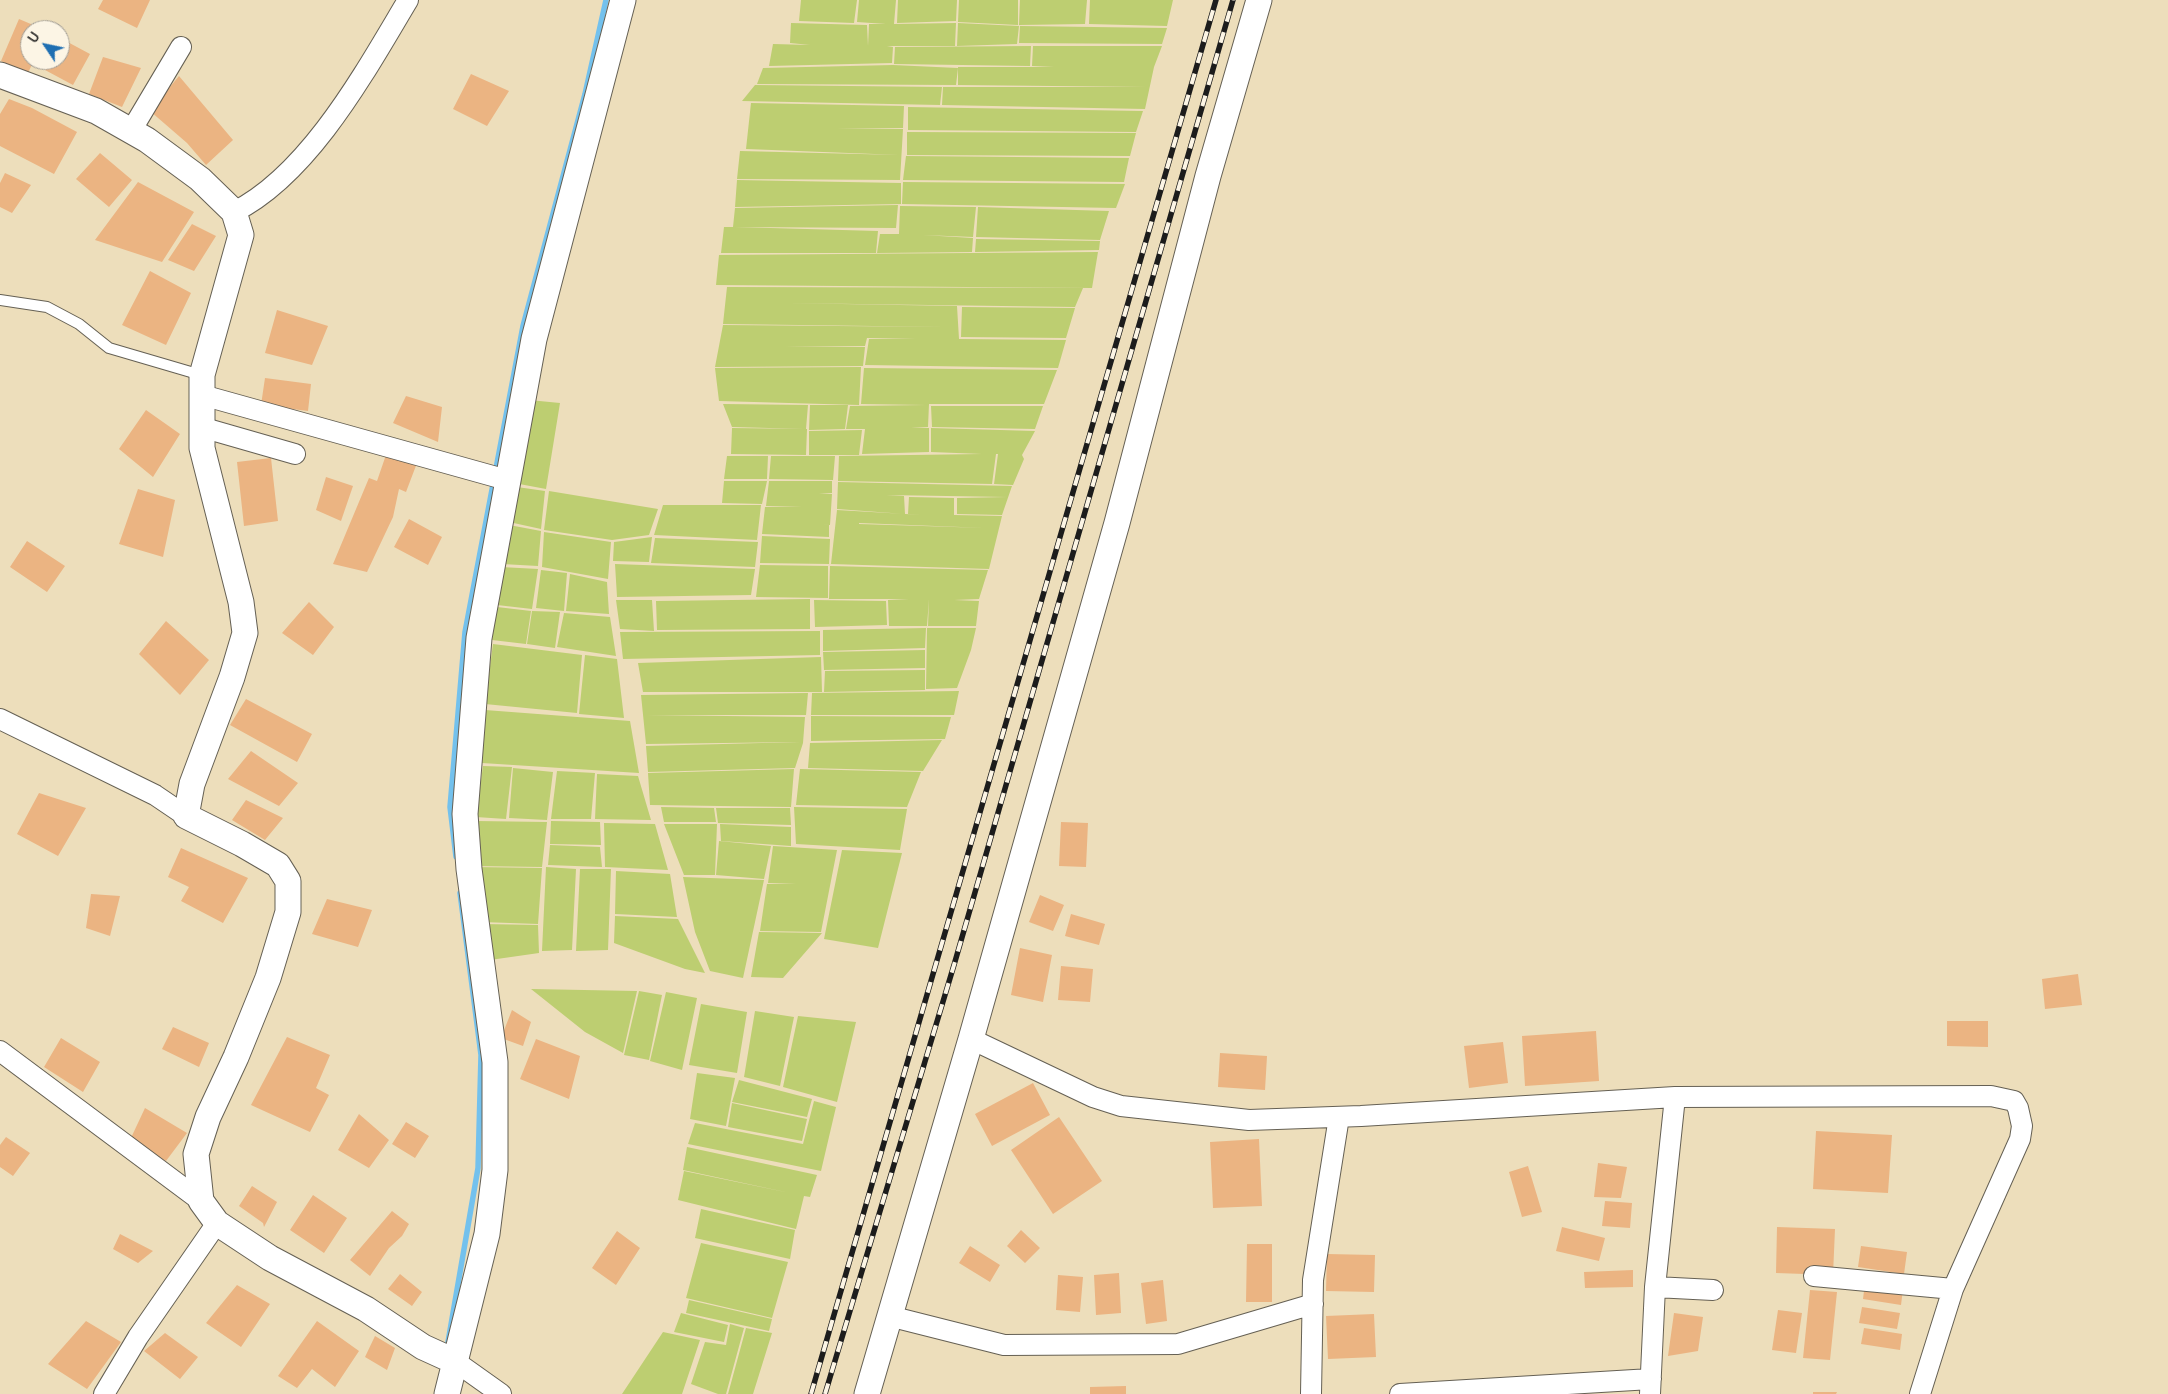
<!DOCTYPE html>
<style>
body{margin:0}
#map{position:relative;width:2168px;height:1394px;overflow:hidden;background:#eddebb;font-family:Delius,sans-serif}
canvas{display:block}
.north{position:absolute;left:20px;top:20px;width:50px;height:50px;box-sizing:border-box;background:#fcf5e5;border:1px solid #a29e95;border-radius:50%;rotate:304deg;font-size:14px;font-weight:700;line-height:20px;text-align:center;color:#1c1c1c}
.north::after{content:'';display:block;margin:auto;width:18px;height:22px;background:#1f6fb2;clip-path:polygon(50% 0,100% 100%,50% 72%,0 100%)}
</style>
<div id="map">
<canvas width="2168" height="1394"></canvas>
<div class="north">U</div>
</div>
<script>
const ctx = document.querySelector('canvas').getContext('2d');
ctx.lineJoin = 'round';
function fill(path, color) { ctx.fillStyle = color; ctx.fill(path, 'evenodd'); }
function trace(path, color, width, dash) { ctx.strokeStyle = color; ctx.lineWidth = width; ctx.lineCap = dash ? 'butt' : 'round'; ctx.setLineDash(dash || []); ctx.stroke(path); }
fill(new Path2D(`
 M801 0H857L854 23 799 21Z
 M859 0H896L894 24 956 23 955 46H887L893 47 892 63 769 66 773 44 810 45 790 43 791 23 867 25 868 46 869 24H886L857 22Z
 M898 0H957L956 21 897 23Z
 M959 0H1018V25L958 22Z
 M1020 0H1087L1085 24 1019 25Z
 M1090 0H1173L1167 26 1089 24Z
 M958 23 1019 26 1017 44 957 46Z
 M1020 26 1167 28 1162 44 1019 43Z
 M1031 46 1030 66 894 64 895 47Z
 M1033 46H1162L1154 67 1145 109 942 105 943 87H1146L958 85V67H1054L1032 66Z
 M893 65 958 68 956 85 757 84 763 68Z
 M755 85 942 87 940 105 742 101Z
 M751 103 904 106 903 128H837L903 129 900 180 737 179 740 151 900 155 746 149Z
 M908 107 1143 111 1136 132 908 130Z
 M907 132 1136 133 1130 156 907 155Z
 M906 156 1129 158 1124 182 903 180Z
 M737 180 901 183V204L735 207Z
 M903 182 1125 184 1116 208 902 204Z
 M898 205 896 228 735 227 878 231 876 253H721L724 227H733L735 208Z
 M900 206 976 207 973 237 923 235 973 238 972 252 877 253 880 234H899Z
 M978 207 1109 211 1100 240 976 237Z
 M976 239 1100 241 1099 250 975 252Z
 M1098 252 1092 288 716 285 719 255Z
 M727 287 1083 288 1075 307 784 303 957 306 959 339 1066 340 1058 368 865 365 869 339H916L867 338 865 346 785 347H865L863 366 715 367 723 325 949 327 723 324Z
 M962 307 1075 308 1066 338 961 337Z
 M861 367 859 405 719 401 715 368Z
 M864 368 1057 370 1044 404H929L928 427 911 428H929V452L862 454 865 429H846L850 406 926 405 861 404Z
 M529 400 560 403 546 489 514 483Z
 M723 404 808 405 806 429 732 427Z
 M810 405H848L845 429 809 430Z
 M931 406H1043L1035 429 932 427Z
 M732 428 807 429 806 455 731 454Z
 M931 428 1035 431 1022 455 1024 459 1013 485 994 484 998 454H996L992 484 838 481 839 456 982 454 931 452Z
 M862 430 859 455H809V431Z
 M727 456H768L767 479H724Z
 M771 456H835L833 480 769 479Z
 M724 481H767L762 504 722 503Z
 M769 481H832V493H819L832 494 830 525 804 524 829 525V537L762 534 765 507 802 506H766Z
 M838 482 1012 486 1002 515 957 514V498L1007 497 886 495 904 496 905 514 837 509Z
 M517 487 545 491 541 529 509 522Z
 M549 491 658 509 649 535 612 540 544 530Z
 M909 497 954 498V515L1002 516 989 569 831 564 837 510 923 515 908 514ZM859 524V523L986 528Z
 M663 505H761L757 540 654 535Z
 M509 525 541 531 538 566 502 564Z
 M544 532 611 542 608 579 542 567Z
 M762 536 830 539 829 564 760 563Z
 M652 537 649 562 613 561 614 542Z
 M655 538 758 542 755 567 651 563Z
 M615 564 755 569 751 595 617 597Z
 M760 565 828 566V598L756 597Z
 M830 566 988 570 979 599 954 600 979 601 976 626H928L929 599 927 626H889L888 600 909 599H829Z
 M501 567 538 569 532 609 497 605Z
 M541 570 567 573 564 611 536 608Z
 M570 574 607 582 609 614 566 611Z
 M810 599V629L657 630 656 601Z
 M616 600H652L654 631 620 629Z
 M814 600 886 601 887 625 815 627Z
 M497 607 531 611 526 644 492 640Z
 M532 611 560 612 555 648 527 644Z
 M564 613 610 617 616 656 557 647Z
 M926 628 925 648 823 651V630Z
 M927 628H976L971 650 957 688 926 689Z
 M820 631V655L623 659 620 632Z
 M493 644 582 655 577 713 485 704Z
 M925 650V668L824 670 823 652Z
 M585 655 617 659 624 718 579 714Z
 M821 657 822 692H643L638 663Z
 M925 670V690L824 692 825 671Z
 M959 691 954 715H811L812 693Z
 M808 693 806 715H647L805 717 803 743 795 768 648 772 646 746 800 742 646 744 641 695Z
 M485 710 630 721 639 773 482 763Z
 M811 716 951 717 945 739 811 741Z
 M942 740 923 771 808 768 810 743Z
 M483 766 512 767 506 819 476 817Z
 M513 768 553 772 547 820 509 818Z
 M794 769 791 807 650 805 648 773Z
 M800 769 921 772 907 807 796 805Z
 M557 771 595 773 591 819H551Z
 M597 774 638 776 651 820 595 819Z
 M661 807 714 808 716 822H664Z
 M794 807 907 809 900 850 796 844Z
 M716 808H790L791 825 718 823Z
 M476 821 547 822 542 867 474 866Z
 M551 821 600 822 601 845 550 844Z
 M604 823 655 824 668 870 605 867Z
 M664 824H717L715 875H684Z
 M720 824 791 827V846L721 841Z
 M719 841 771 846 764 879 716 875Z
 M550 845 600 847 602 867 548 865Z
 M773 846 837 850 821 932 760 931 767 884H796L768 883Z
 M842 850 902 853 878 948 824 939Z
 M474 867 542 868 538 924 482 922Z
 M546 867 576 869 572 950 542 951Z
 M580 869H611L608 950 576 951Z
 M616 871 670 874 677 917 615 914Z
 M683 877 764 880 743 978 710 971 695 932Z
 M615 916 678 919 705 973 685 969 614 943Z
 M483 924 538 925 539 953 490 960Z
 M759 932 822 933 783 978 751 977Z
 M531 989 637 991 623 1053 585 1032Z
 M639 991 662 995 649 1060 624 1055Z
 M666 992 697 998 682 1070 650 1061Z
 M701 1004 747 1012 737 1073 689 1065Z
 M755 1011 794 1017 780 1086 744 1077Z
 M798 1016 856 1022 837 1102 783 1087Z
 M697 1073 735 1078 726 1126 690 1119Z
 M739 1080 812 1099 807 1117 732 1102Z
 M814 1101 836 1107 821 1171 688 1144 695 1123 803 1144Z
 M732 1103 807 1119 802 1141 728 1127Z
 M687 1147 817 1175 810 1197 804 1196 796 1229 678 1200 684 1171 790 1193 683 1170Z
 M701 1209 795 1230 790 1259 695 1238Z
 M701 1243 788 1262 772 1318 686 1298Z
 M689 1300 772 1319 769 1331 686 1313Z
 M681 1313 728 1325 724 1342 674 1332Z
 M730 1324 744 1328 726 1394H718L691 1384 705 1342 726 1345Z
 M746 1328 772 1333 753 1394H728Z
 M663 1332 700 1340 682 1394H622Z`), '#bdce71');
trace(new Path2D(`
 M456 857 450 807 465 632 523 326 585 94 606 0
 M448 1342 478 1168 481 1055 460 893`), '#73c1ed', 5.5);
fill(new Path2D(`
 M103 0H150L137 28 98 9Z
 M19 19 45 30H30V60H34L28 73 1 61Z
 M62 39 90 54 73 85 45 70 51 60H60V43Z
 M103 57 141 68 122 107 89 94Z
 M471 74 509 91 487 126 453 109Z
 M179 76 233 140 206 165 187 143 150 111Z
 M9 99 32 108 77 132 54 174 0 146V114Z
 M100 153 132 180 109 207 76 179Z
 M5 173 31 185 12 213 0 207V183Z
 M138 182 194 212 162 262 95 240Z
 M192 224 216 236 194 271 168 260Z
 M150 271 191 293 166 345 122 325Z
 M277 310 328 326 312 365 265 353Z
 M265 378 311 384 308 411 261 405Z
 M406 396 442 407 438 442 393 423Z
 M146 410 180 434 153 477 119 449Z
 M387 452 417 463 406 492 399 489 393 517 367 572 333 564 369 478 377 481Z
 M271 458 278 521 244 526 237 462Z
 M326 477 353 486 341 521 316 510Z
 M138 489 175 500 163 557 119 544Z
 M409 519 442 537 428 565 394 547Z
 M27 541 65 566 47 592 10 567Z
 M309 602 334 627 313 655 282 633Z
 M166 621 209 660 180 695 139 654Z
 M246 699 312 734 297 762 230 725Z
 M251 751 298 783 279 806 228 779Z
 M39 793 86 808 58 856 17 834Z
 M246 800 283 818 265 840 232 820Z
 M1061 822 1088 823 1086 867 1059 866Z
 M181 848 248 878 223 923 181 901 189 887 168 877Z
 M91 894 120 896 110 936 86 928Z
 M1040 895 1064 905 1053 931 1029 922Z
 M327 899 372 910 358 947 312 934Z
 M1071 914 1105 924 1099 945 1065 936Z
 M1020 948 1052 955 1043 1002 1011 995Z
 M1061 966 1093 969 1090 1002 1058 1000Z
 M2078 974 2082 1005 2045 1009 2042 979Z
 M512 1010 531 1022 523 1046 501 1038Z
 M1947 1021H1988V1047L1947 1046Z
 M173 1027 209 1043 199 1067 162 1049Z
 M1596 1031 1599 1081 1525 1086 1522 1036Z
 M287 1037 330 1055 316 1088 329 1095 310 1132 251 1105Z
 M61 1038 100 1062 83 1092 44 1067Z
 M536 1039 580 1056 569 1099 520 1079Z
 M1503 1042 1508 1083 1469 1088 1464 1046Z
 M1220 1053 1267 1056 1265 1090 1218 1087Z
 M1033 1083 1050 1115 992 1146 975 1114Z
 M145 1108 187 1133 166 1161 130 1140Z
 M359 1114 389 1140 369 1168 338 1150Z
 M1059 1117 1102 1181 1053 1214 1011 1150Z
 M406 1122 429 1136 415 1158 392 1144Z
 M1816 1131 1892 1135 1888 1193 1813 1189Z
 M6 1137 30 1153 13 1176 0 1167V1145Z
 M1259 1139 1262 1206 1213 1208 1210 1142Z
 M1598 1163 1627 1167 1621 1198 1594 1197Z
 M1528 1166 1542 1212 1522 1217 1509 1172Z
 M252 1186 277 1202 264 1227 263 1223 239 1206Z
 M313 1195 347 1218 324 1253 290 1230Z
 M1605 1201 1632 1203 1630 1228 1602 1226Z
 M392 1211 409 1224 402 1236 389 1248 370 1276 350 1260Z
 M1562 1227 1605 1238 1599 1261 1556 1251Z
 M1777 1227 1835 1229 1833 1275 1776 1273Z
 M1021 1230 1040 1248 1025 1263 1007 1246Z
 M617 1231 640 1248 616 1285 592 1268Z
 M120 1234 153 1251 138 1263 113 1249Z
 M1247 1244H1272V1302H1246Z
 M970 1246 1000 1265 990 1282 959 1263Z
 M1861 1246 1907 1252 1904 1274 1858 1267Z
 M1327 1254 1375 1255 1374 1292 1326 1291Z
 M1633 1270V1287L1585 1288 1584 1272Z
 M1119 1273 1121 1313 1096 1315 1094 1275Z
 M400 1274 422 1292 412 1306 388 1289Z
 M1058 1275 1083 1277 1080 1312 1056 1310Z
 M1163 1280 1167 1321 1146 1324 1141 1283Z
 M1865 1283 1903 1289 1901 1305 1863 1299Z
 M237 1285 270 1304 241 1347 206 1323Z
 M1810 1290 1837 1292 1830 1360 1803 1358Z
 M1862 1307 1900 1313 1897 1329 1859 1323Z
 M1778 1310 1802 1313 1796 1353 1772 1350Z
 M1674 1313 1703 1317 1698 1351 1668 1356Z
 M1374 1314 1376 1357 1328 1359 1326 1316Z
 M86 1321 121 1342 87 1389 48 1364Z
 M317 1321 359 1351 335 1387 312 1369 297 1388 278 1376Z
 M1864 1328 1902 1334 1900 1350 1861 1344Z
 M165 1333 198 1357 180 1379 144 1351Z
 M375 1336 395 1348 387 1370 365 1357Z
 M1126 1386V1394H1090V1387Z
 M1813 1392H1837L1836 1394H1813Z`), '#ebb482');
const service = new Path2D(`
 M0 300 47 307 79 324 109 348 201 375`);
const minor = new Path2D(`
 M131 131 181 47
 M234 212C310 174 366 70 408 0
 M202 395 507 480
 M201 427 295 454
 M0 719 155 795 186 816
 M971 1039 1093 1097 1121 1106 1249 1120 1361 1116 1675 1097 1991 1096 2014 1101 2018 1108 2022 1126 2020 1139 1953 1289
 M0 1051 201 1201
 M1814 1276 1953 1289 1920 1394
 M1655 1287 1713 1290
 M889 1316 1004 1345 1178 1344 1313 1304
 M456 1362 501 1394
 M104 1394 138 1337 217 1223
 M1311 1394 1313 1280 1339 1117
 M1400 1394 1651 1379
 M1650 1394 1655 1287 1675 1097`);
const tertiary = new Path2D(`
 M0 75 96 111 147 140 200 179 234 212 241 235 202 375V448L241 602 245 633 232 677 192 784 186 816 242 844 278 865 288 881V912L268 978 236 1057 208 1117 196 1154 201 1201 217 1223 270 1258 366 1309 423 1347 456 1362
 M447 1394 487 1234 495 1170V1062L469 869 465 814 479 638 534 339 623 0
 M867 1394 971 1039 1117 523 1208 176 1259 0`);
trace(service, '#656054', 12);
trace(minor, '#656054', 22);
trace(tertiary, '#656054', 27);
trace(service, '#fff', 10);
trace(minor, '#fff', 20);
trace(tertiary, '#fff', 25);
const rail = new Path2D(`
 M811 1394 1216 0
 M825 1394 954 965 1233 0`);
trace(rail, '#1c1c1c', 5.5);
trace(rail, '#fcf5e5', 4, [11]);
</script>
